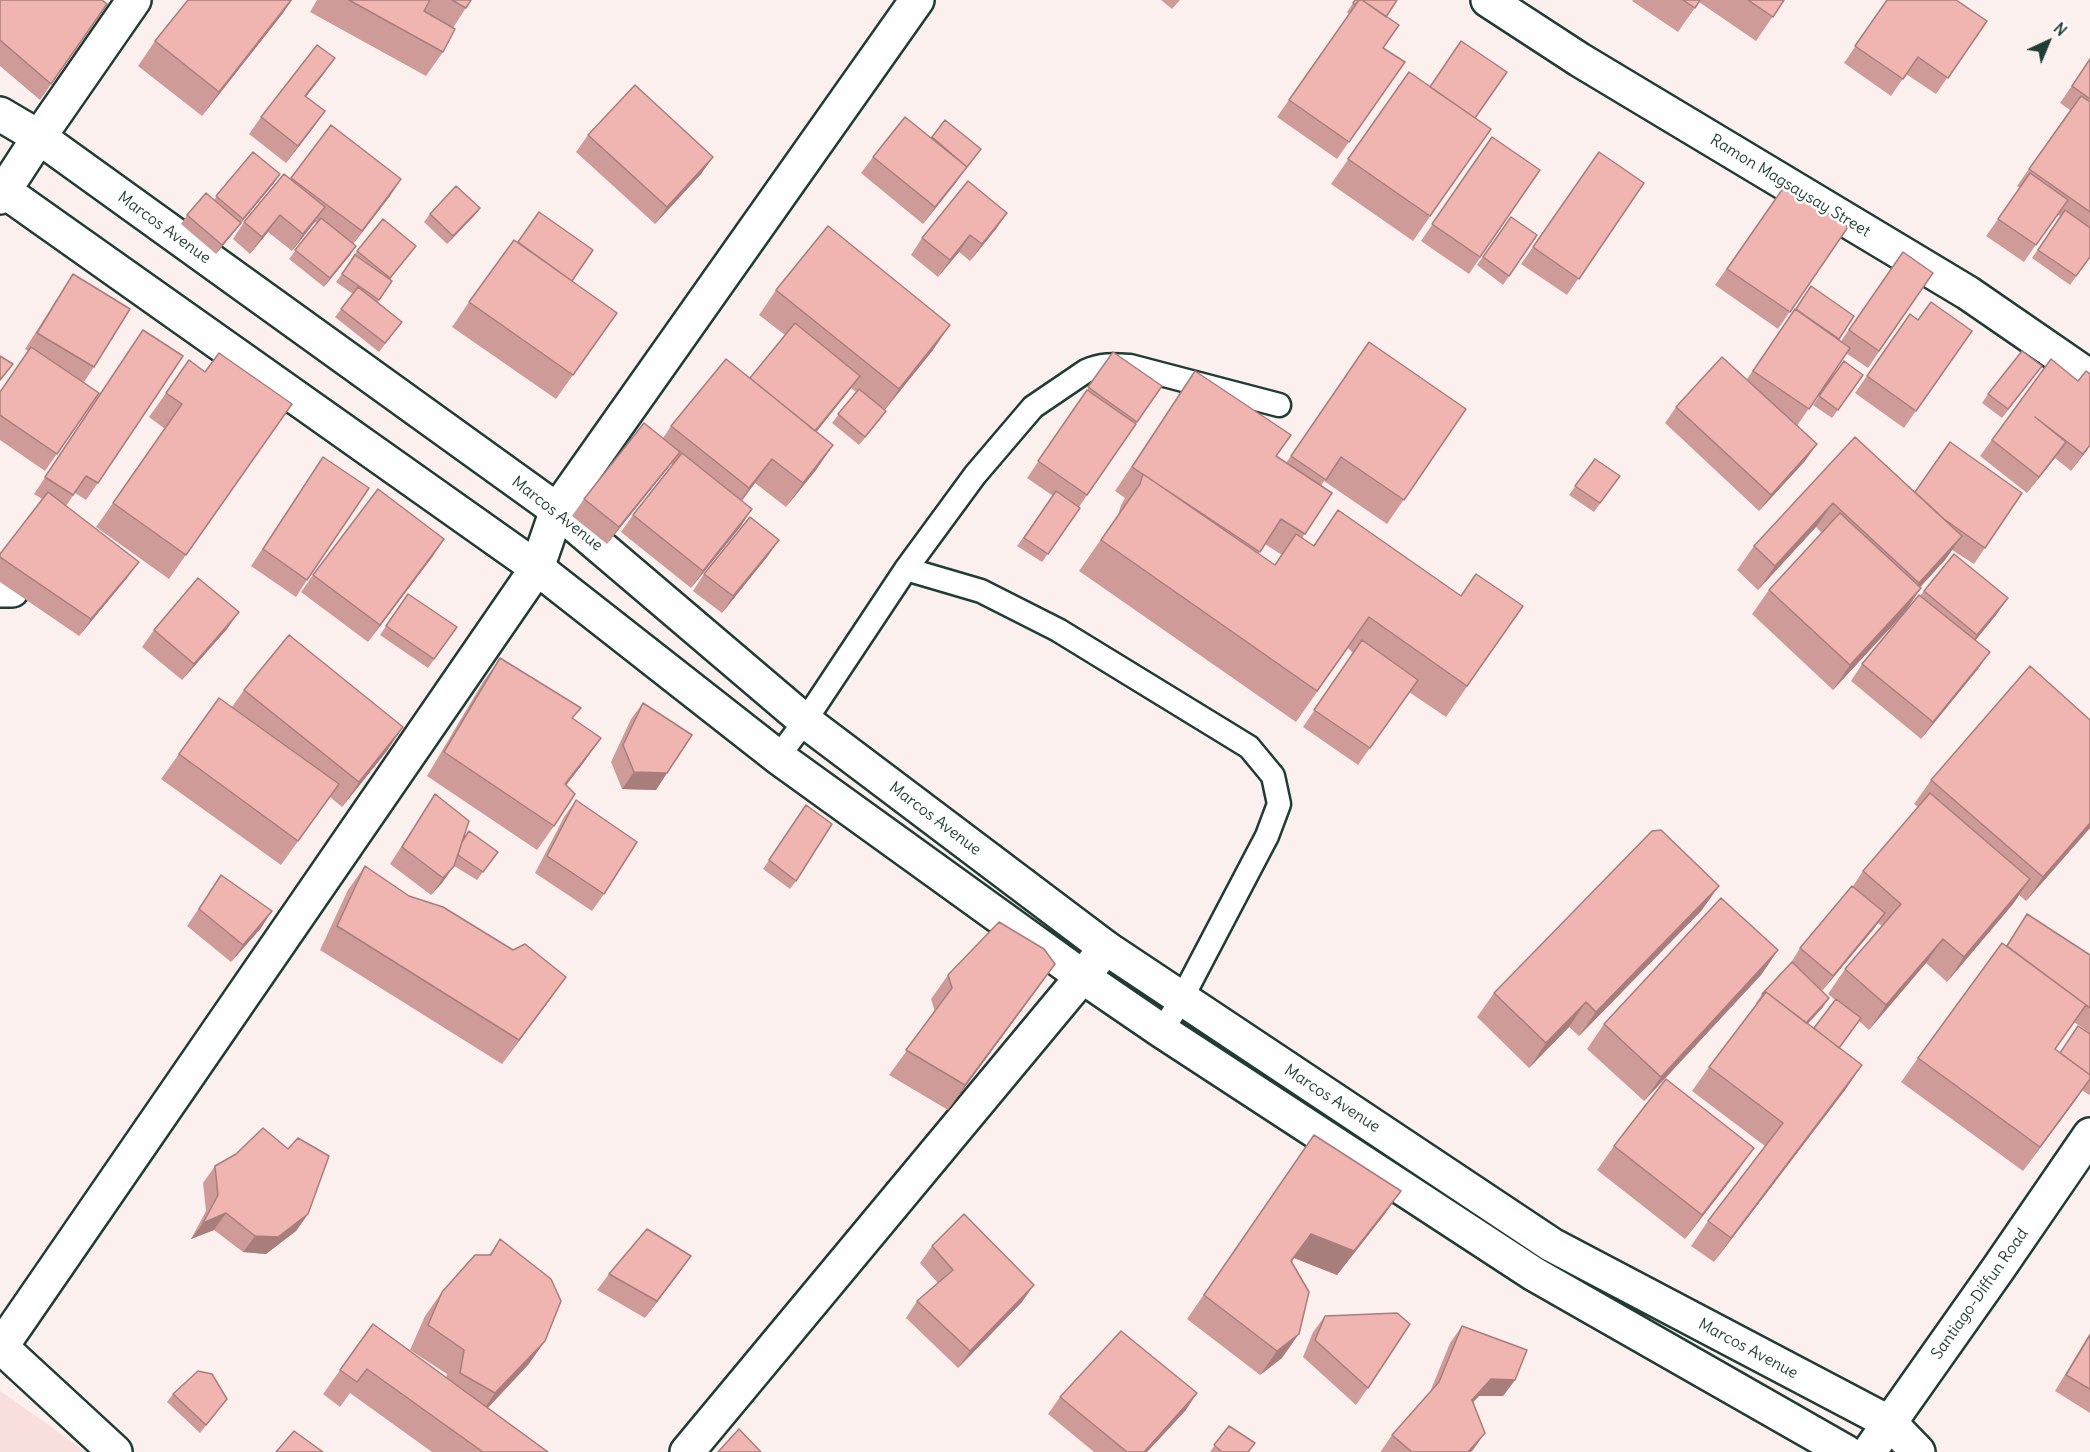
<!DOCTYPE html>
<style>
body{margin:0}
#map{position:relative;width:2090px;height:1452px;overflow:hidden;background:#fcf0ef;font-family:Delius,sans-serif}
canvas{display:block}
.north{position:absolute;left:2018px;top:12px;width:60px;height:60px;-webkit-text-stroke:4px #fff;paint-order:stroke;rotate:44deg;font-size:16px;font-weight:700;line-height:24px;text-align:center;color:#1f3d34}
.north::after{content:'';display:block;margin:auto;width:21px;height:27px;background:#1f3d34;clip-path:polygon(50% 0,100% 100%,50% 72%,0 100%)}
</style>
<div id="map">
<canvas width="2090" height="1452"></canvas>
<div class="north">N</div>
</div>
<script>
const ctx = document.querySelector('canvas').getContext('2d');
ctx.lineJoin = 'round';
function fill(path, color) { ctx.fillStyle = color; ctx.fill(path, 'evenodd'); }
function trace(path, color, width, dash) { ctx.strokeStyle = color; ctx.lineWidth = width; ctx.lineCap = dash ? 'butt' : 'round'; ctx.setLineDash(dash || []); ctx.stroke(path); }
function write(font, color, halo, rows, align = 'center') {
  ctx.font = font + ' Delius,sans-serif'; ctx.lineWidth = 5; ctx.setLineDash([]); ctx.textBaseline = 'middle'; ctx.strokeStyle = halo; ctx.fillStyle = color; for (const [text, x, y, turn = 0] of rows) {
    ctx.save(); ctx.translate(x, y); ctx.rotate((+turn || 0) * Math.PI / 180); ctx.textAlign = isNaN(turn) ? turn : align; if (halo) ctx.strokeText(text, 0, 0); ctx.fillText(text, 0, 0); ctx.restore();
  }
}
fill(new Path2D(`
 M0 1391 9 1397 86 1452H0Z`), '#f8dedc');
const service = new Path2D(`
 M906 569 981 591 1058 630 1249 747 1273 776 1279 804 1267 836 1181 1000 1162 1031
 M778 757 805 721 906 569 975 475 1033 407 1086 371C1101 364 1114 365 1130 366L1279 405`);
const minor = new Path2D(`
 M1488 0 1580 60 1968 293 2090 377
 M39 137 134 0
 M0 590H12
 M0 1346 115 1452
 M1 1347 537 568 557 510 917 0
 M687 1452 1106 948`);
const tertiary = new Path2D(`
 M0 197 39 137`);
const secondary = new Path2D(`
 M0 114 39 137 557 510 805 721 1106 948 1552 1245 1890 1423 1918 1452
 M0 188 537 568 778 757 1083 977 1162 1031 1534 1274 1846 1452
 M1869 1452 1998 1269 2090 1135`);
trace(service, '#1f3d34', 27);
trace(minor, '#1f3d34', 38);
trace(tertiary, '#1f3d34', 38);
trace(secondary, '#1f3d34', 38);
trace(service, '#fff', 22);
trace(minor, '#fff', 33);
trace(tertiary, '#fff', 33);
trace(secondary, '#fff', 33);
fill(new Path2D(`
 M0 0 103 1 107 4 40 100 0 66Z
 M317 0H471L453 28 443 52 426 76 310 12Z
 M1161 0H1180L1172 9Z
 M1355 0 1386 17 1383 48 1405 62 1337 159 1277 117 1349 14 1347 12Z
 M1633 0H1784L1756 41 1699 2 1678 32 1632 1Z
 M1887 0 1987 21 1936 94 1906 74 1891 96 1844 63Z
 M283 13 202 116 138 66 155 41Z
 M335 58 306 97 325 111 313 128 286 163 249 134 261 117Z
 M2090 59V257L2070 285 2032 258 2060 216 2057 214 2024 262 1986 236 2020 188 2017 186 2070 110 2060 103Z
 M1409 72 1491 129 1413 241 1331 184Z
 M945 120 981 149 923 224 861 173 873 157 931 138Z
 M331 125 390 196 353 244 350 255 324 287 289 259 317 223 315 222 292 251 268 232 250 254 233 239 244 222 290 179Z
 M588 135 713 157 701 174 655 224 576 152Z
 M1492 137 1540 170 1469 274 1421 241Z
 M253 152 274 183 216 254 181 224 187 215 214 200Z
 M1599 152 1644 183 1567 295 1521 264Z
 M1786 184 1848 227 1778 329 1715 285Z
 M480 208 474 216 447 244 424 222 430 214Z
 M1007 213 996 229 970 261 959 252 938 277 911 255 922 238Z
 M1511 217 1537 235 1503 285 1477 265Z
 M416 246 390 279 392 281 378 302 402 322 379 352 335 317 353 294 336 282 352 260 351 259 357 251Z
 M1903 252 1933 273 1868 368 1846 353 1797 426 1805 461 1759 511 1665 423 1676 407 1747 379 1811 286 1839 339 1841 341Z
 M73 274 94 367 84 382 99 393 45 471 0 440V392L28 351 25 349 62 291Z
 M572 281 617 313 556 399 452 327 469 302Z
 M776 290 933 350 885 410 886 411 880 420 859 445 832 423 856 392 851 388 816 432 833 445 816 470 786 507 755 483 742 501 741 526 691 588 621 532 633 515 673 465 671 464 607 544 572 516 584 499 663 438 671 426 750 378 785 335 759 315Z
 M1910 314 1918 320 1972 331 1904 428 1855 393Z
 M143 330 98 483 86 500 75 493 66 506 127 578 79 636 0 582V554L42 499 34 494Z
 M1369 342 1466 409 1387 524 1324 481 1321 486 1332 493 1302 538 1313 546 1338 510 1461 596 1523 606 1446 717 1409 692 1358 765 1303 727 1353 653 1348 648 1296 722 1079 571 1118 515 1121 505 1125 498 1115 491 1195 371 1276 456 1286 463ZM1265 544 1282 555 1274 565 1258 554Z
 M1113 352 1162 386 1079 507 1080 508 1042 562 1017 546 1053 496 1027 478Z
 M2051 359 2090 446 2071 471 2055 458 2027 493 1980 456Z
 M1844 361 1863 375 1832 418 1813 405Z
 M2042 366 2002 418 1982 403 1988 394Z
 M205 372 292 404 169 579 96 527 165 429 149 417 166 393Z
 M1855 437 1915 492 2022 493 1974 564 1952 550 1945 560 1920 587 1921 588 1904 613 1833 690 1752 614 1769 590 1822 533 1816 527 1758 590 1737 570 1754 546Z
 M323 457 307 580 296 597 251 566Z
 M1595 459 1620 476 1594 512 1569 495Z
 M779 540 767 557 722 613 693 591 704 574Z
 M433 556 368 642 301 592 313 575Z
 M1924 591 2008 598 1996 615 1975 640 1978 669 1921 739 1851 681 1862 664Z
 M408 594 457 627 428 668 380 635Z
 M227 629 182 680 142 647 154 630Z
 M500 658 573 719 584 762 566 785 554 826 537 850 427 776 483 682Z
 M244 690 403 727 386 752 342 807 330 797 281 865 161 779 219 698 232 707Z
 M643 703 667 773 656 790 622 789 611 762 631 719Z
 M1931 780 2090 828 2026 901 2019 895 2013 904 1947 982 1926 963 1869 1030 1859 1021 1839 1048 1862 1065 1845 1090 1714 1262 1691 1246 1708 1221 1765 1146 1692 1091 1709 1067 1757 1004 1756 1003 1762 994 1789 966 1800 948 1853 886 1863 871 1918 807 1914 804ZM1878 923 1882 926 1845 969 1828 994 1835 1000 1814 1028 1808 1024 1823 1007 1822 991Z
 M435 794 463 838 469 831 498 852 477 880 454 866 442 883 431 895 390 864Z
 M576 800 604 894 592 911 535 873 564 817Z
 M806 805 796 881 790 889 763 869Z
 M365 866 409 896 513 950 566 977 502 1064 320 950 348 890Z
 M221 875 261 928 231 962 187 926Z
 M1702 910 1579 1036 1569 1027 1529 1068 1477 1017 1494 993Z
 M2027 914 2090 955V1033L2074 1022 2055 1049 2060 1053 2090 1034V1094L2089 1095 2082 1090 2023 1171 1901 1082 1918 1058 2006 946Z
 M1778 950 1761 975 1644 1101 1587 1049 1604 1024Z
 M948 975 1038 988 948 1110 889 1075 935 1012 931 999Z
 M1314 1135 1401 1191 1384 1215 1337 1275 1294 1258 1292 1262 1282 1358 1260 1375 1187 1319Z
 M1614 1146 1737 1172 1685 1239 1597 1170Z
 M215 1166 308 1214 296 1231 266 1254 243 1252 214 1230 191 1239 206 1211 203 1183Z
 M500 1239 545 1341 528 1365 488 1408 548 1452H432L350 1393 340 1407 323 1394 373 1324 446 1378 447 1374 410 1350 425 1316 442 1292 489 1255Z
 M932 1246 1022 1302 958 1368 906 1318 917 1301 938 1283 920 1263Z
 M679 1273 645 1318 597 1290 609 1274Z
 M1325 1316 1368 1388 1356 1405 1303 1357 1313 1332Z
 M1462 1326 1515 1380 1503 1396H1479L1473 1402 1471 1452H1381V1451L1392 1435 1430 1392 1450 1343Z
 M2090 1333V1413L2055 1391Z
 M173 1394 227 1399 200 1433 167 1402Z
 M1060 1397 1186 1410 1147 1452H1094L1048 1414Z
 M1229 1426 1249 1452H1210Z`), '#ce9b98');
fill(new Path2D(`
 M291 0H292L283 13 202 116 219 92Z
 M335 58 323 75 293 113 305 96Z
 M325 111 313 128 286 163 298 146Z
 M713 157 701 174 655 224 667 207Z
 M967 167 955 184 923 224 935 207Z
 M280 174 274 183 237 227 243 219Z
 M401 179 390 196 350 248 362 231Z
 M325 207 313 224 292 251 303 234Z
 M480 208 474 216 447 244 453 236Z
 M1007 213 996 229 970 261 982 244Z
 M280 215 268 232 250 254 262 237Z
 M241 223 235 231 216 254 222 245Z
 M970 235 959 252 938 277 950 260Z
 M356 246 350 255 324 287 330 278Z
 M950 325 933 350 882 413 899 389Z
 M860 376 848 392 802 450 814 433Z
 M2066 442 2054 459 2027 493 2039 477Z
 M1817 444 1805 461 1759 511 1771 495Z
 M833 445 816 470 786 507 803 483Z
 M2090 445V446L2071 471 2083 454Z
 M680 452 668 468 607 544 619 527Z
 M772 459 755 483 732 513 749 488Z
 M1833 503 1816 527 1758 590 1775 566Z
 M752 509 741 526 691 588 703 571Z
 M1962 536 1945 560 1902 607 1919 583Z
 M444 539 433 556 368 642 380 625Z
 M779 540 767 557 722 613 733 596Z
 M139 562 127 578 79 636 91 619Z
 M1921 588 1904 613 1833 690 1850 665Z
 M2008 598 1996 615 1966 652 1977 635Z
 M239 612 227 629 182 680 194 664Z
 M1990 652 1978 669 1921 739 1933 722Z
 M403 727 386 752 342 807 359 782Z
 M601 738 584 762 548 809 565 784Z
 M634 772 667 773 656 790 622 789Z
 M2090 823V828L2026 901 2043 877Z
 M454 866 442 883 431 895 443 878Z
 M2030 879 2013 904 1947 982 1964 957Z
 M1719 886 1702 910 1579 1036 1596 1012Z
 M272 911 261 928 231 962 243 945Z
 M1885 913 1873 930 1821 992 1833 976Z
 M1943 939 1926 963 1869 1030 1886 1005Z
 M1778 950 1761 975 1644 1101 1661 1077Z
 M1055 964 1038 988 948 1110 965 1085Z
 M566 977 549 1001 502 1064 519 1040Z
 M1829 998 1823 1007 1794 1038 1800 1029Z
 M1586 1002 1569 1027 1529 1068 1546 1043Z
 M1862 1065 1845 1090 1714 1262 1731 1238Z
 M2090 1079 2075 1101 2023 1171 2040 1147Z
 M1754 1148 1737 1172 1685 1239 1702 1215Z
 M1401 1191 1384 1215 1337 1275 1294 1258 1274 1285 1311 1234Z
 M226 1213 214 1230 191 1239 203 1223Z
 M308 1214 296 1231 266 1254 243 1252 255 1236Z
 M691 1256 679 1273 645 1318 657 1301Z
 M1034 1285 1022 1302 958 1368 970 1351Z
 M1299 1334 1282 1358 1260 1375 1277 1351Z
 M545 1341 528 1365 478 1418 495 1393Z
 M1491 1379 1515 1380 1503 1396H1479L1460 1416 1472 1400Z
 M1197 1393 1186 1410 1147 1452H1144Z
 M1485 1433 1473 1450 1471 1452H1468Z`), '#a87e7c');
const building = new Path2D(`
 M0 0H102L107 4 51 84 0 40Z
 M188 0H291L219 92 155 41Z
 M349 0H430L424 11 455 29 443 52Z
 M452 0H471L466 8Z
 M1355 0H1359L1355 5 1353 3Z
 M1359 0H1362L1399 25 1383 48 1405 62 1349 142 1289 100Z
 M1362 0H1397L1386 17Z
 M1683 0H1700L1695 8Z
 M1748 0H1784L1773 17Z
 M1887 0H1956L1987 21 1948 78 1918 57 1903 79 1855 46Z
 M1461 41 1507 72 1475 118 1430 87Z
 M317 45 335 58 305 96 325 111 298 146 261 117Z
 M2090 59V99L2072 86Z
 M1409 72 1491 129 1430 216 1348 159Z
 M635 85 713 157 667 207 588 135Z
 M2081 96 2090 102V212L2029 169Z
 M905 117 967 167 935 207 873 157Z
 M945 120 981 149 967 167 932 137Z
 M331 125 401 179 362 231 291 178Z
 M1492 137 1540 170 1480 257 1432 224Z
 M253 152 280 174 243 219 216 196Z
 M1599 152 1644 183 1579 279 1533 247Z
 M2030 173 2068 200 2036 245 1998 219Z
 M284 174 325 207 303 234 280 215 262 237 244 222Z
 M968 181 1007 213 982 244 970 235 950 260 922 238Z
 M1786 184 1848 227 1790 312 1727 269Z
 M456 186 480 208 453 236 430 214Z
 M206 193 241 223 222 245 187 215Z
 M2065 210 2090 228V257L2076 276 2038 250Z
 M539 212 593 250 572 281 518 242Z
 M1511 217 1537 235 1509 276 1483 257Z
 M321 218 356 246 330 278 295 250Z
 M383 219 416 246 390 278 357 251Z
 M828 226 950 325 899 389 776 290Z
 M514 240 617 313 573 375 469 302Z
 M1903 252 1933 273 1879 351 1849 330Z
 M355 255 392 281 379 300 342 274Z
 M73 274 130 309 94 367 37 333Z
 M1811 286 1854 316 1839 339 1796 309Z
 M358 287 402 322 385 343 341 309Z
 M1931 302 1972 331 1916 411 1867 376 1910 314 1918 320Z
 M1795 309 1850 348 1809 409 1753 371Z
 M795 323 860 376 815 431 750 378Z
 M143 330 183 356 98 483 86 476 73 495 45 477Z
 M1369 342 1466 409 1404 500 1341 457 1326 480 1291 456Z
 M31 347 99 393 57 454 0 415V392Z
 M2022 351 2042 366 2008 409 1988 394Z
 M1113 352 1162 386 1137 422 1088 387Z
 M219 353 292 404 186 555 113 503 182 404 166 393 189 360 205 372Z
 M0 356 13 364 0 380Z
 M1722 357 1817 444 1771 495 1676 407Z
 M726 359 833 445 803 483 772 459 749 488 671 426Z
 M2051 359 2078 381 2086 371 2090 374V445L2083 454 2035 417 2066 442 2039 477 1992 440Z
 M1844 361 1863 375 1838 410 1819 396Z
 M1195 371 1291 435 1276 456 1332 493 1305 534 1281 519 1260 552 1132 467Z
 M859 389 886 411 865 437 838 414Z
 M1087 390 1136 424 1087 495 1038 461Z
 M644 423 680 452 619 527 584 499Z
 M1855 437 1962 536 1919 583 1833 503 1775 566 1754 546Z
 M1950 442 2022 493 1985 548 1944 519 1915 492Z
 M682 453 752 509 703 571 633 515Z
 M323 457 369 488 307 580 263 549Z
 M1595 459 1620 476 1600 503 1575 486Z
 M1143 474 1275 565 1296 534 1314 546 1338 510 1461 596 1476 574 1523 606 1467 686 1369 617 1317 691 1101 540 1140 484Z
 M378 489 444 539 380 625 313 575Z
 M1056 491 1080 508 1048 554 1024 538Z
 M48 492 139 562 91 619 0 557V554Z
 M1840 513 1921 588 1850 665 1769 590Z
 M750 517 779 540 733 596 704 574Z
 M1954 554 2008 598 1977 635 1924 591Z
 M198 578 239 612 194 664 154 630Z
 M408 594 457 627 434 659 386 626Z
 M1919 595 1990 652 1933 722 1862 664Z
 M289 635 403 727 359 782 244 690Z
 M1362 640 1418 680 1370 748 1314 710Z
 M500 658 581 708 572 718 601 738 565 784 575 794 554 826 444 752Z
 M2030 666 2090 720V823L2043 877 1931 780Z
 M219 698 339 784 298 841 179 754Z
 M643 703 692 735 667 773 634 772 623 745Z
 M1930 793 2030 879 1964 957 1943 939 1886 1005 1845 969 1901 904 1863 871Z
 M435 794 469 821 454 866 443 878 402 847Z
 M576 800 637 842 604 894 547 856Z
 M806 805 832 824 796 881 769 860Z
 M1661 830 1719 886 1596 1012 1586 1002 1546 1043 1494 993 1652 831Z
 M469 831 498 852 483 872 458 855 462 842Z
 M365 866 409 896 443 907 513 950 525 944 566 977 519 1040 337 926Z
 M221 875 272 911 243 945 199 909Z
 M1852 886 1885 913 1833 976 1800 948Z
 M1721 898 1778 950 1661 1077 1604 1024Z
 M2027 914 2090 955V1008L2007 946Z
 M999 922 1044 949 1055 964 965 1085 906 1050 952 988 948 975Z
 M2002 943 2086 1005 2055 1049 2090 1075V1079L2040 1147 1918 1058Z
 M1792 962 1829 998 1806 1023 1766 992 1763 995 1762 994Z
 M1766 992 1862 1065 1731 1238 1708 1221 1783 1123 1709 1067Z
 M1836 999 1861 1018 1839 1048 1814 1028Z
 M2078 1026 2090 1034V1075L2060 1053Z
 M1666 1079 1754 1148 1702 1215 1614 1146Z
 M263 1128 288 1149 298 1138 329 1156 308 1214 278 1237 255 1236 226 1213 203 1223 218 1195 215 1166 236 1154Z
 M1314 1135 1401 1191 1354 1251 1311 1234 1291 1261 1309 1292 1299 1334 1277 1351 1204 1295Z
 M964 1214 1034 1285 970 1351 917 1301 953 1270 932 1246Z
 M647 1229 691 1256 657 1301 609 1274Z
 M500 1239 551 1279 561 1301 545 1341 495 1393 460 1373 464 1350 428 1325 442 1292 475 1255H491Z
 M1397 1313 1410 1324 1368 1388 1315 1340 1325 1316Z
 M373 1324 548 1452H483L367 1369 357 1382 340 1370Z
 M1462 1326 1527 1350 1515 1380 1491 1379 1472 1400 1485 1433 1468 1452H1412L1392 1435 1439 1382Z
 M1121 1331 1197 1393 1144 1452H1127L1060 1397Z
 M2090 1335V1389L2066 1375Z
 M198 1371 212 1374 227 1399 206 1425 173 1394Z
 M1229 1426 1255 1443 1248 1452H1222L1214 1445Z
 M739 1429 761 1452H718Z
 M294 1431 323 1452H276Z`);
fill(building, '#f0b4b1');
trace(building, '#a87e7c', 1.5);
write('16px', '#1f3d34', '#fff', [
 ["Ramon Magsaysay Street",1790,186,31],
 ["Marcos Avenue",164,228,36],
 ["Marcos Avenue",557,514,38],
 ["Marcos Avenue",935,819,37],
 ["Marcos Avenue",1332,1099,33],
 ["Santiago-Diffun Road",1980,1294,-55],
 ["Marcos Avenue",1748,1349,28]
]);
</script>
